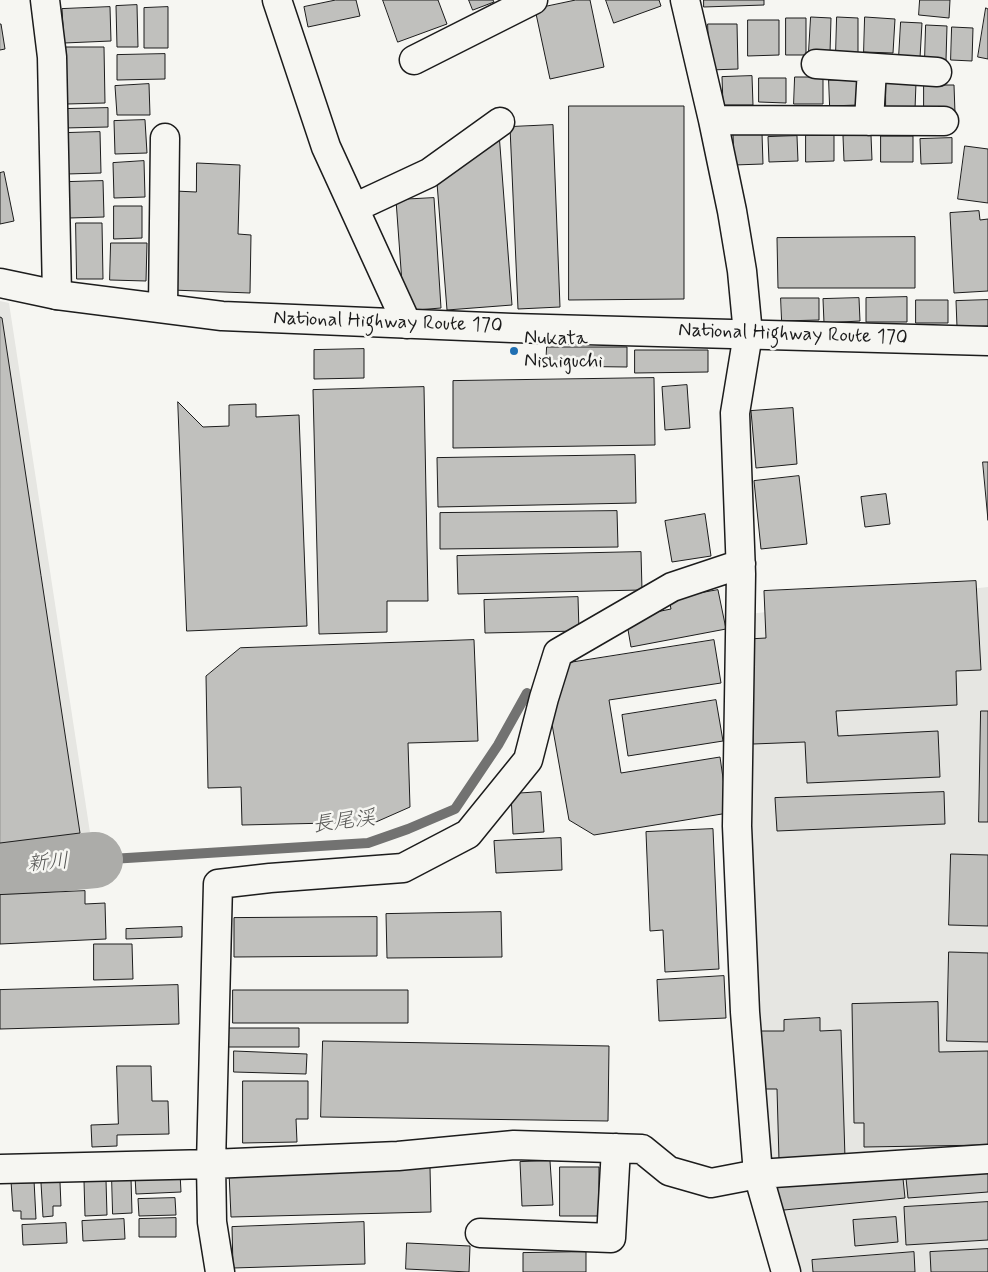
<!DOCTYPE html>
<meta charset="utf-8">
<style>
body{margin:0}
canvas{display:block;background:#f6f6f2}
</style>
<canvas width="988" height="1272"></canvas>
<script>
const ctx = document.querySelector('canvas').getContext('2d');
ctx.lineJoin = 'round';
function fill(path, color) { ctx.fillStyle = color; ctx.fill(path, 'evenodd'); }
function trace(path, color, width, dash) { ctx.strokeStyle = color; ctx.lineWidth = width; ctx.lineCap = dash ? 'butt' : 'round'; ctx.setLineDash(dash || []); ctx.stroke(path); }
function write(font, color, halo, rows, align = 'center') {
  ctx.font = font + ' Mynerve,"Klee One",sans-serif'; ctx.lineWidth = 5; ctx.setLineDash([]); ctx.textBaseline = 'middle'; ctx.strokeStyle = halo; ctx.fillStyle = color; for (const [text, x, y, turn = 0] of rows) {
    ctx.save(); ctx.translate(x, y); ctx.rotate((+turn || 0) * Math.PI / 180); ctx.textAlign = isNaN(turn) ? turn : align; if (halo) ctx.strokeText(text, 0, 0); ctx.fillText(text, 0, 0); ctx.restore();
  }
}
fill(new Path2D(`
 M0 301 9 303 93 852 0 857Z
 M988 587V1272H786L758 1174 740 615Z`), '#e6e6e2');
trace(new Path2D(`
 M95 860 368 843 408 829 455 809 498 745 527 693`), '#727271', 10);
trace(new Path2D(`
 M0 869 95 860`), '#acaca9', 56);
const building = new Path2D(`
 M336 0H356L360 16 308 27 304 7Z
 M383 0H438L447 24 398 42Z
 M469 0H493L494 2 473 10Z
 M576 0H590L604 67 550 79 535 9Z
 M606 0H659L661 6 614 23Z
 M704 0H764V5L704 7Z
 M920 0H950L949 18 919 15Z
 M137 5 138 47H117L116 6Z
 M110 7 111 41 64 43 62 9Z
 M168 7V48H144V8Z
 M986 8 988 9V59L978 57Z
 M811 17 831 18 830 53 809 51Z
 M837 17 858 18V53H836Z
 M865 17 895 19 893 53 864 52Z
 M786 18H806V55H786Z
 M748 20H779V55L748 56Z
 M901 22 922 23 920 58 899 57Z
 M0 24H1L5 49 0 50Z
 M708 24H737L738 69 710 70Z
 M926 25 947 26 946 60 925 59Z
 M952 27 973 28 972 61 951 60Z
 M66 47H104L105 103 67 104Z
 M165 54V79L117 80V55Z
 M752 76 753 105H723L722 77Z
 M795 77H823V104H794Z
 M759 78H786V103L759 102Z
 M829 80H859L858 105 830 106Z
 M886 82 916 83 915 109H886Z
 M149 84 150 115H117L115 86Z
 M924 85H954L955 113H924Z
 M569 106H684V299L569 300Z
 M108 108V127L64 128V109Z
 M145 120 147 153 115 154 114 121Z
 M553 125 560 307 518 309 510 127Z
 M100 132 101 173 67 174 66 133Z
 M499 133 512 305 447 310 437 183Z
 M762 133 763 164 734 165 733 134Z
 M806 135H834V161L806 162Z
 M871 135 872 160 844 161 843 136Z
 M797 136 798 161 769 162 768 137Z
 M881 136H913V162H881Z
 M952 138V163L921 164 920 139Z
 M965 146 988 149V203L958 199Z
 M144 161 145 197 114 198 113 163Z
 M197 163 240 165 238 234 251 235 250 293 172 290 175 191 196 192Z
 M4 172 14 221 0 224V173Z
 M103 181 104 217 69 218 68 182Z
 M434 198 441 308 404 311 396 200Z
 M114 206H142V238L114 239Z
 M979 211 980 220 988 219V291L954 293 950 213Z
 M76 223H102L103 279H77Z
 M915 237V288H778L777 238Z
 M111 243H147L146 281 110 280Z
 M907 297V322H866V298Z
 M781 298H819V320L782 321Z
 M859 298 860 321 824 323 823 299Z
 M916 300H948V323H916Z
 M988 300V326L957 327 956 301Z
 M0 317 2 318 80 833 0 843Z
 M547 347H627V367L546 366Z
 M364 349V378L314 379V350Z
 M635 350H708V372L635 373Z
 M654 378 655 445 453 448V381Z
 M687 385 690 428 665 430 662 387Z
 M424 387 428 601H387V632L319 634 313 390Z
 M178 402 203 427 229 426V405L256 404V417L299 415 307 626 187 631Z
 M793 408 797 464 756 468 751 411Z
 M635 455 636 503 438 507 437 458Z
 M983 462H988V520Z
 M799 476 807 544 761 549 754 481Z
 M886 494 890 524 865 527 861 497Z
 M617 511 618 547 440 549V513Z
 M705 514 711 556 672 562 665 521Z
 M641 552 642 590 458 594 457 556Z
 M976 581 981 670 956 671 957 705 836 711 838 736 938 731 940 777 807 783 805 742 753 744 748 639 766 638 764 591Z
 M718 590 726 629 631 647 626 618 671 609 669 599Z
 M578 597 579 631 485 633 484 600Z
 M474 640 478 741 408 743 410 807 376 822 242 825 241 787 208 788 206 676 240 648Z
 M714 640 721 683 609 700 621 773 720 757 728 813 594 835 569 820 550 713 568 663Z
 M716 700 723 741 628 756 622 715Z
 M981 711H988V822H979Z
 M541 792 544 832 513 834 511 794Z
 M944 792 945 824 777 831 775 798Z
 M713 829 719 969 665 972 663 930 650 931 646 832Z
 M561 838 562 870 496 873 494 841Z
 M951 854 988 855V926L949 925Z
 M85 891V904L105 903 106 939 0 944V895Z
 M501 912 502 957 387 958 386 914Z
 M377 917V956L234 957V918Z
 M182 927V937L126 939V929Z
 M94 944H132L133 979 94 980Z
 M949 952 988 953V1042L947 1041Z
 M724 976 726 1018 659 1021 657 980Z
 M178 985 179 1024 0 1029V990Z
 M233 990H408V1023H233Z
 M938 1002 939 1052 988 1051V1145L864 1147V1123H854L852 1004Z
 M820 1018V1031L841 1030 845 1158 779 1160 777 1089H760L759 1031H784V1020Z
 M225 1028H299V1047H224Z
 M323 1041 609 1046 608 1121 321 1117Z
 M234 1051 307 1054 306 1074 234 1072Z
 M117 1066H151L152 1101H168L169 1134 117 1135V1146L92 1147 91 1125 118 1124Z
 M243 1081H308V1119H296L297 1142 243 1143Z
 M550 1161 553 1205 522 1206 520 1162Z
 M988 1163V1192L908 1198 905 1168Z
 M430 1167 431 1212 231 1217 229 1172Z
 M560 1167H599V1216H560Z
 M902 1169 905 1198 774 1211 771 1182Z
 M180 1173 181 1192 136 1194 135 1176Z
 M112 1178H131L132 1213 113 1214Z
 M34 1180 36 1219H21V1211H13L11 1181Z
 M106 1180 107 1215 85 1216 84 1181Z
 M60 1182 61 1206H53V1216L43 1217 41 1183Z
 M175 1198 176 1215 139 1216 138 1199Z
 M988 1202V1240L906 1245 904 1207Z
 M896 1217 898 1242 855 1246 853 1220Z
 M176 1218V1237H139V1219Z
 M124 1219 125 1239 83 1241 82 1221Z
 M364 1222 365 1264 233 1268 232 1227Z
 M66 1223 67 1243 23 1245 22 1225Z
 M407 1243 470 1246 469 1272 406 1269Z
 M988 1249V1272H931L930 1252Z
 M586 1252V1272H523V1253Z
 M914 1252 915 1272H813L812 1260Z`);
fill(building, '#c0c0bd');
trace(building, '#1c1c1c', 1);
const minor = new Path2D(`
 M45 0 52 57 57 295
 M277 0 326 147 407 324
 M685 0 713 120 732 211 742 271 748 334 735 413 741 574 737 826 745 1012 758 1174 786 1272
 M414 60 533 0
 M816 64 937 72
 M713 120 944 121
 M869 121 872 69
 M354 208 429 173 500 122
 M163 308 165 138
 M0 1169 211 1164 398 1156 514 1145 642 1149 669 1171 711 1183 758 1174 988 1159
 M480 1233 611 1238 616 1148
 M220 1272 212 1222 211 1164 218 884 270 878 403 868 468 834 528 760 544 698 558 653 672 587 741 564`);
const highway = new Path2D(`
 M0 283 57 295 222 316 512 328 988 341`);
trace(minor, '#1c1c1c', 31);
trace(highway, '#1c1c1c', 31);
trace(minor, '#f6f6f2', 28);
trace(highway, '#f6f6f2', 28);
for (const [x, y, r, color] of [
 [514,351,5,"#1f6fb2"]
]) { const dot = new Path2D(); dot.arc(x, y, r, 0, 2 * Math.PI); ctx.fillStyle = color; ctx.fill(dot); trace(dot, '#f6f6f2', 2); }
write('20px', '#1c1c1c', '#f6f6f2', [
 ["National Highway Route 170",388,323,2],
 ["National Highway Route 170",793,335,2]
]);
write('20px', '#1c1c1c', '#f6f6f2', [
 ["Nukata",524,340],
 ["Nishiguchi",524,363]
], 'left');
write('italic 21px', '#565654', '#f6f6f2', [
 ["長尾渓",344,823,-7],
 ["新川",48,864,-5]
]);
</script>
